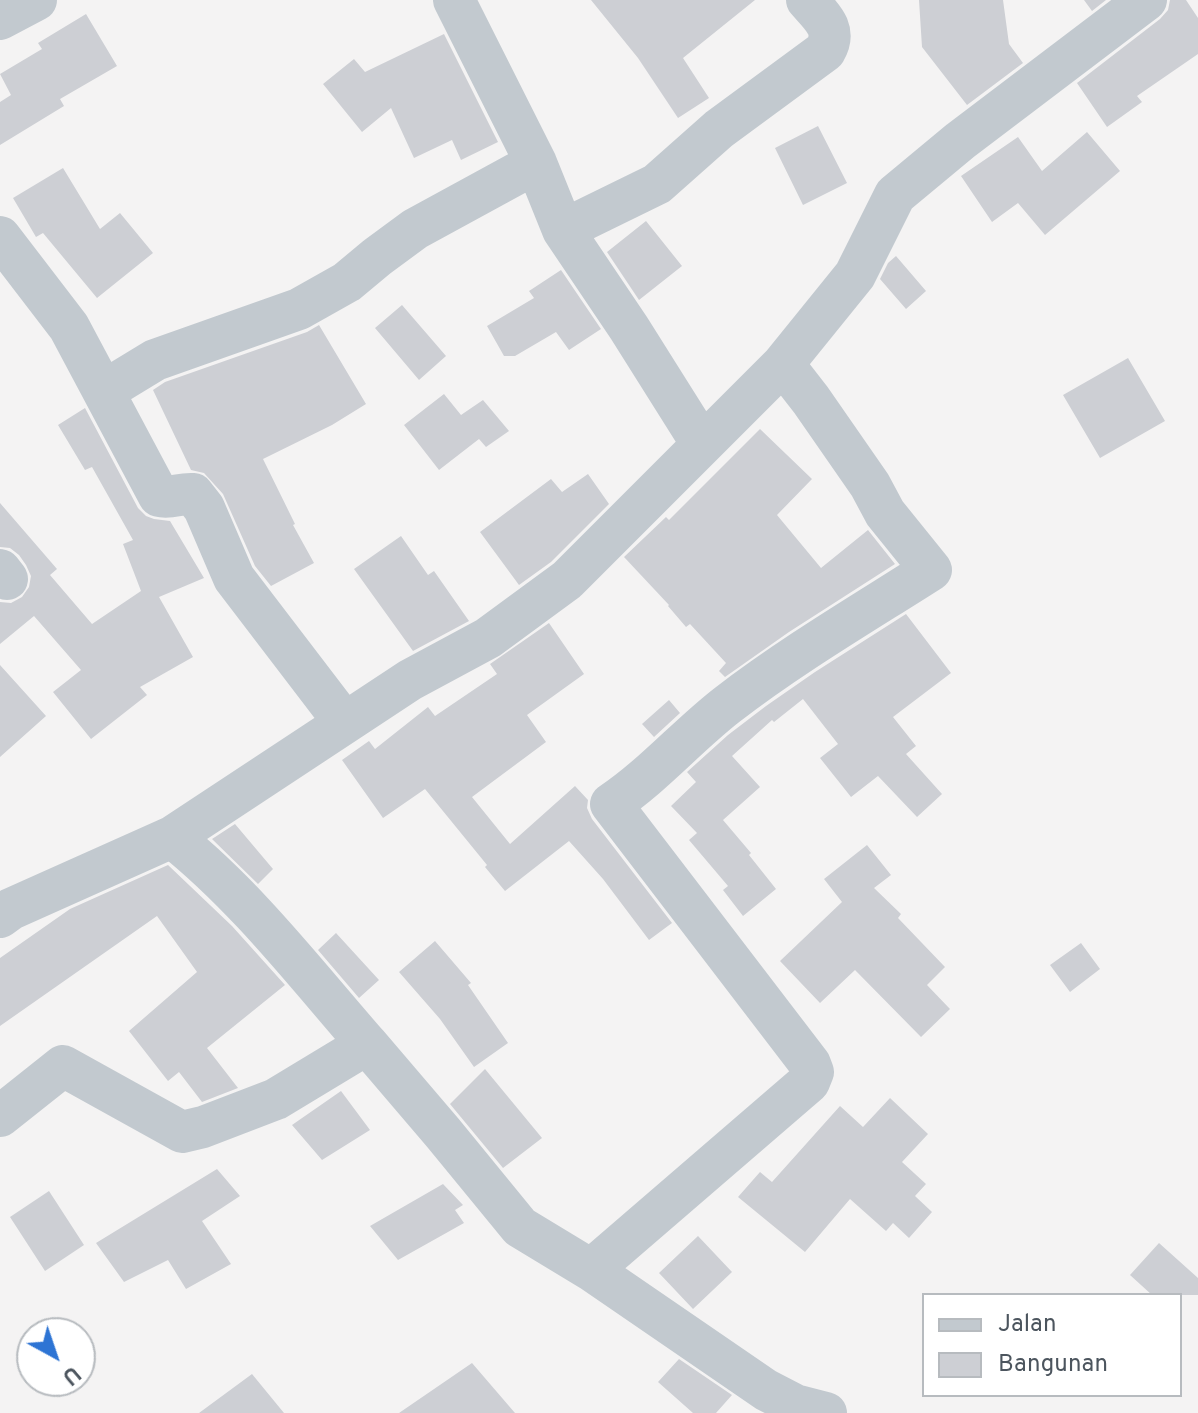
<!DOCTYPE html>
<style>
body{margin:0}
#map{position:relative;width:1198px;height:1413px;overflow:hidden;background:#f4f3f3;font-family:Overpass,sans-serif}
canvas{display:block}
.legend{position:absolute;left:922px;top:1293px;width:260px;height:104px;box-sizing:border-box;background:#fff;border:2px solid #b7bbbf;margin:0;padding:10px 14px;list-style:none;font-size:24px;color:#4c555e}
.legend li{display:flex;align-items:center;gap:16px;height:40px}
.legend b{width:40px;border:2px solid #b7bbbf}
.north{position:absolute;left:16px;top:1317px;width:80px;height:80px;box-sizing:border-box;background:#fff;border:2px solid #b7bbbf;border-radius:50%;rotate:140deg;font-size:22px;font-weight:700;line-height:32px;text-align:center;color:#4c555e}
.north::after{content:'';display:block;margin:auto;width:28px;height:36px;background:#2d74d4;clip-path:polygon(50% 0,100% 100%,50% 72%,0 100%)}
</style>
<div id="map">
<canvas width="1198" height="1413"></canvas>
<ul class="legend">
<li><b style="height:10px;background:#c2c9cf"></b>Jalan</li>
<li><b style="height:22px;background:#cdcfd4"></b>Bangunan</li>
</ul>
<div class="north">U</div>
</div>
<script>
const ctx = document.querySelector('canvas').getContext('2d');
ctx.lineJoin = 'round';
function fill(path, color) { ctx.fillStyle = color; ctx.fill(path, 'evenodd'); }
function trace(path, color, width, dash) { ctx.strokeStyle = color; ctx.lineWidth = width; ctx.lineCap = dash ? 'butt' : 'round'; ctx.setLineDash(dash || []); ctx.stroke(path); }
fill(new Path2D(`
 M591 0H755L683 58 709 98 678 118 638 58Z
 M919 0H1003L1009 44 1023 63 967 105 922 47Z
 M1084 0H1106L1092 11Z
 M1170 0H1186L1198 18V54L1137 96 1142 102 1107 127 1077 83 1160 19 1168 10Z
 M86 14 117 66 60 99 64 106 0 145V102L11 95 0 74 42 49 38 43Z
 M444 34 498 142 461 160 452 140 414 158 391 108 362 132 323 84 354 59 365 72Z
 M818 126 847 183 803 205 775 148Z
 M1087 132 1120 171 1045 235 1018 203 992 222 961 176 1018 137 1042 171Z
 M63 168 100 229 120 213 153 253 97 298 43 233 36 237 13 198Z
 M646 221 682 266 639 300 607 252Z
 M896 256 926 291 906 309 880 279 888 263Z
 M561 270 601 329 569 350 556 332 515 356H504L487 326 534 298 529 291Z
 M402 305 446 356 419 380 375 328Z
 M319 325 366 404 332 425 263 459 295 524 293 525 314 563 271 586 255 566 223 494 204 473 191 470 153 390 165 382 307 332Z
 M1128 358 1165 421 1100 458 1063 395Z
 M444 394 461 415 483 400 509 431 486 447 479 439 439 470 404 425Z
 M85 408 138 508 146 516 154 519 170 521 204 578 159 597 193 657 140 687 147 695 91 739 53 692 81 670 34 616 0 644V602L11 603 22 597 29 587 31 576 26 565 19 555 10 548 0 547V503L57 569 50 575 92 624 141 591 123 544 133 540 92 467 85 470 58 425Z
 M760 429 812 479 777 515 821 568 868 530 895 564 789 632 725 677 719 671 726 663 690 624 686 627 668 606 669 605 624 557 666 517 669 520Z
 M588 474 609 504 551 562 519 585 480 532 551 479 562 492Z
 M401 536 428 575 434 571 469 621 413 651 354 569Z
 M906 614 951 673 893 717 916 746 906 754 942 794 917 817 878 776 851 797 820 758 838 744 803 699 774 722 772 720 732 756 760 787 723 820 751 853 749 855 776 889 743 916 723 890 728 886 689 840 697 833 671 806 696 782 687 772 728 735 766 706 815 672Z
 M549 623 584 674 527 715 546 742 472 797 510 844 575 786 588 800 587 808 592 819 672 923 649 940 603 879 569 841 505 891 485 867 487 865 425 789 383 818 342 760 369 741 375 749 428 707 435 716 497 674 490 664Z
 M0 665 46 716 0 757Z
 M669 700 680 713 654 737 642 724Z
 M235 824 273 869 258 884 212 839Z
 M867 845 891 875 874 888 901 914 898 918 945 967 927 985 950 1009 921 1037 855 970 820 1003 780 961 842 902 824 879Z
 M168 865 232 926 285 985 207 1048 238 1088 202 1102 179 1072 168 1081 129 1031 197 972 157 916 0 1026V958L70 909Z
 M336 933 379 980 359 998 318 950Z
 M435 941 471 983 468 985 508 1043 474 1067 440 1019 399 972Z
 M1081 943 1100 969 1070 992 1050 965Z
 M485 1069 542 1138 503 1168 450 1104Z
 M341 1091 370 1130 322 1160 292 1125Z
 M890 1098 928 1134 902 1162 926 1184 915 1196 932 1212 909 1238 893 1223 886 1231 850 1199 805 1252 738 1197 760 1172 772 1182 840 1106 863 1127Z
 M217 1169 240 1196 202 1221 231 1264 186 1289 168 1260 124 1282 96 1243Z
 M443 1184 463 1205 455 1210 464 1223 398 1260 370 1226Z
 M49 1191 84 1245 45 1271 10 1217Z
 M698 1236 732 1272 693 1309 659 1273Z
 M1159 1243 1198 1278V1295H1152L1130 1275Z
 M679 1359 732 1395 716 1413H693L658 1382Z
 M472 1363 515 1413H399Z
 M252 1374 284 1413H199Z`), '#cdcfd4');
trace(new Path2D(`
 M454 0 536 163 563 230 629 328 702 444
 M0 19 36 0
 M563 230 657 184 719 129 825 51C838 29 821 16 807 0
 M0 237 69 327 159 496C171 499 180 493 193 494L204 508 234 578 344 722
 M104 391 155 360 299 309 347 282 377 257 415 229 536 163
 M0 570 7 579
 M172 837C246 896 305 973 367 1044
 M0 917 11 909 172 837 410 680 488 638 567 580 783 364 855 275 895 195 960 141 1146 0
 M0 1116 63 1066 182 1132 203 1127 276 1099 367 1044 443 1133 520 1227 591 1270 766 1390 795 1405 826 1413
 M591 1270 809 1082 813 1072 810 1064 611 804C653 776 687 736 727 705 792 655 862 614 931 570L885 513 870 485 811 400 783 364`), '#c2c9cf', 42);
</script>
